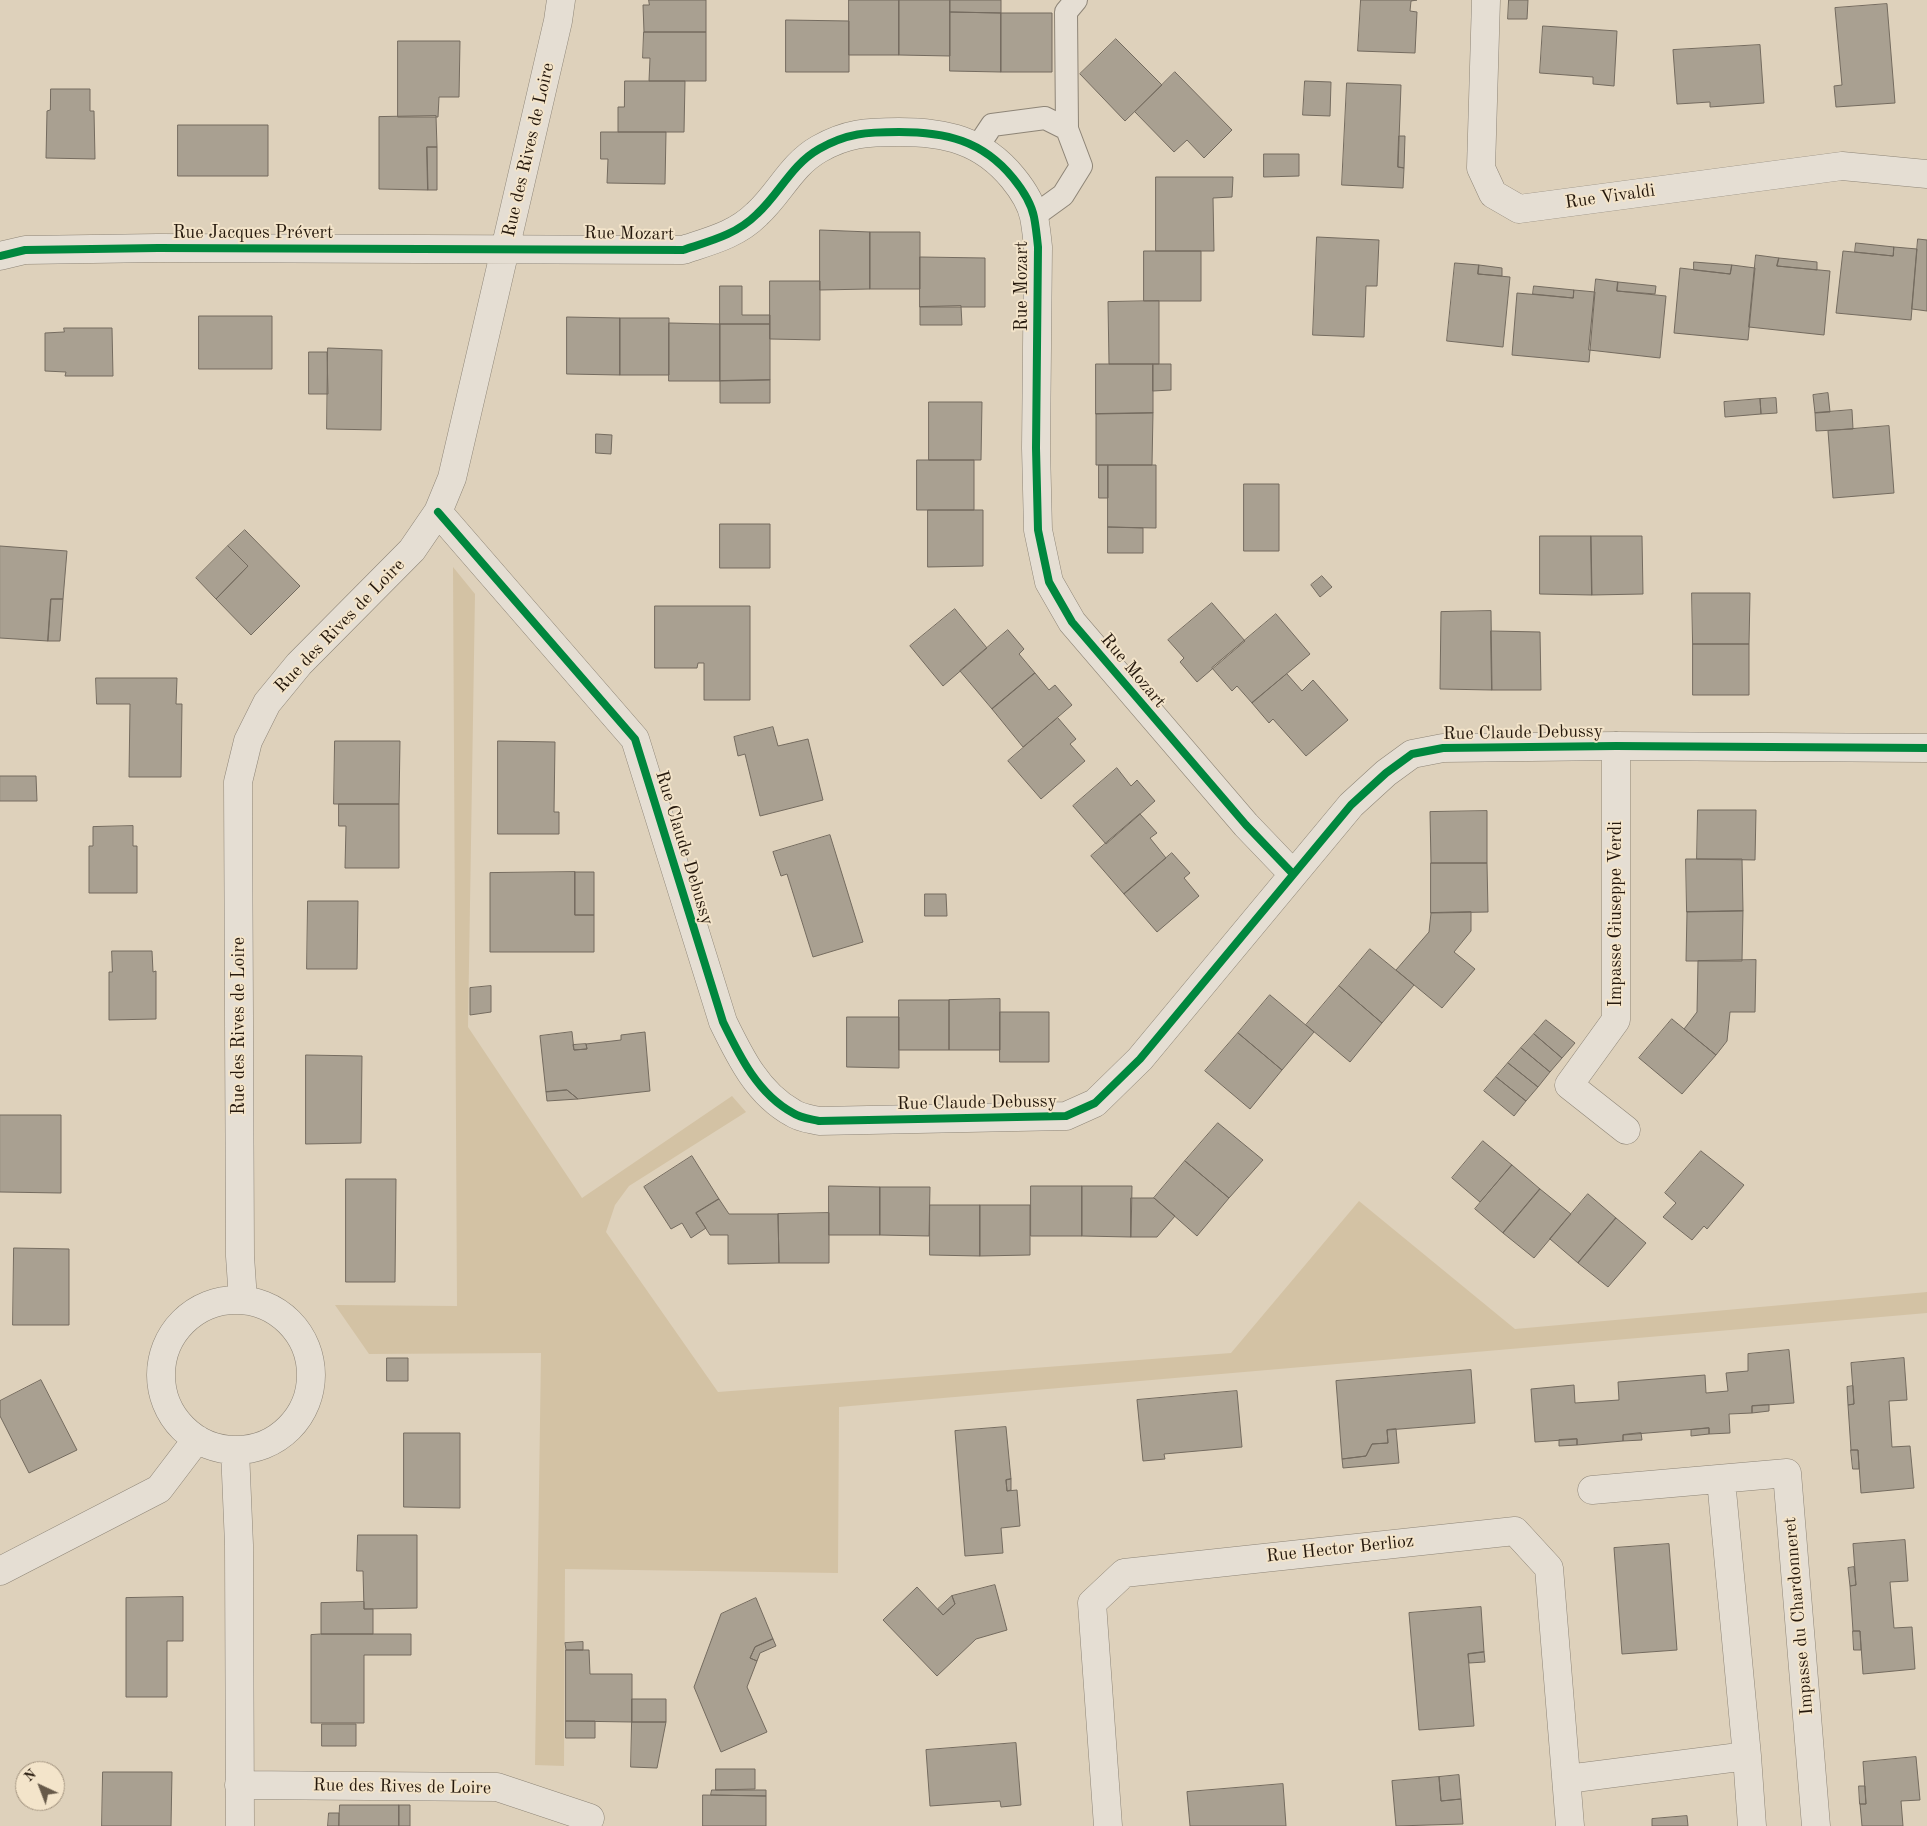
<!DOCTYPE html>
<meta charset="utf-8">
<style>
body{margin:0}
#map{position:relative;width:1927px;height:1826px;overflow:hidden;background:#ded1bb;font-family:"Old Standard TT",serif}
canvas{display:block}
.north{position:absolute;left:15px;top:1761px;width:50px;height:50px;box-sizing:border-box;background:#f3e4ca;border:1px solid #a1927e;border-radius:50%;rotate:317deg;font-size:14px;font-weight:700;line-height:20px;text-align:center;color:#25180c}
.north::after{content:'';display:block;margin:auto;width:18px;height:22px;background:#665949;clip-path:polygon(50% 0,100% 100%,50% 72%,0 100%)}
</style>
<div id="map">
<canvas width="1927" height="1826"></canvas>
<div class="north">N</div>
</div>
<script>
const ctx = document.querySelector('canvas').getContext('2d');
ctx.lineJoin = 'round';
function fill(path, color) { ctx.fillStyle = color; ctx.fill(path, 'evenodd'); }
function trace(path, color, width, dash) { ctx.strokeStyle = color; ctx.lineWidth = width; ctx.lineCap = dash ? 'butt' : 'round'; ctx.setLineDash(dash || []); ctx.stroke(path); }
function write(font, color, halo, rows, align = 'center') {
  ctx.font = font + ' "Old Standard TT",serif'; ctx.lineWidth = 4; ctx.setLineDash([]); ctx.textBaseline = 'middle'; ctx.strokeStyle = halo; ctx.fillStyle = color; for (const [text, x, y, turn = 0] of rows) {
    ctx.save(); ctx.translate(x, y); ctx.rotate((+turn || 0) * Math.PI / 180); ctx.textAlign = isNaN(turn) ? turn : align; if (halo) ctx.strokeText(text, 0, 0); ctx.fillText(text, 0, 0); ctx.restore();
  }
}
fill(new Path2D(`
 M453 567 475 594 468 1027 582 1198 732 1096 746 1112 629 1186 615 1205 606 1232 718 1392 1231 1353 1359 1201 1515 1329 1927 1292V1313L839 1407 838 1573 565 1569 564 1766 535 1765 541 1353 369 1354 335 1305 457 1306Z`), '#d3c2a4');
const building = new Path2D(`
 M649 0H706V32H644L643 5H649Z
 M849 0H899V55H849Z
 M899 0H950V56L899 55Z
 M950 0H1001V13L950 12Z
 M1361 0H1417L1411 1 1410 11 1417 12 1415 53 1358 51Z
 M1509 0H1528L1527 19H1508Z
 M1887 4 1895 103 1836 107 1834 86 1842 85 1835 8Z
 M950 12 1001 13V72L950 71Z
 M1001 13H1052V72H1001Z
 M786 20 849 21V72H786Z
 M1543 26 1617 31 1614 86 1593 84V77L1540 73Z
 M644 32H706V81H649L650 58H643Z
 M1116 39 1162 85 1125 121 1080 74Z
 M398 41H460L459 97H439L438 117H398Z
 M1760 45 1764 103 1710 107V102L1677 104 1673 50Z
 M1175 72 1232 130 1204 158 1187 140 1174 152 1135 112Z
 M625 81H685L684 132H618V107H624Z
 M1305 81 1331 82 1330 116 1303 115Z
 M1347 83 1401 85 1398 167 1404 168 1403 188 1342 185Z
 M51 89H90V111H94L95 159 46 158 47 111 50 110Z
 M436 116 437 147H427L428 190 379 189V117Z
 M178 125H268V176H178Z
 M601 132H666L665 184 607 183 608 159H601Z
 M1399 136H1405L1404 168 1398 167Z
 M427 147H437V190H428Z
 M1264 154H1299V176L1264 177Z
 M1156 177H1233L1232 197 1213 198 1214 251H1156Z
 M820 230 870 232V289L820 290Z
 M870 232H920V289H870Z
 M1317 237 1379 240 1377 286H1366L1364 337 1313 335Z
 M1918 239 1927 240V311L1912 309Z
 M1856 243 1894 247 1893 256 1855 252Z
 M1894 247 1917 249 1911 320 1836 313 1843 251 1893 256Z
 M1144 251H1201V301H1144Z
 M1756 255 1779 258 1777 266 1830 271 1824 335 1749 327Z
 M920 257 985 258V307H920Z
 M1779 258 1817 262V270L1777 266Z
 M1694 262 1732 265 1730 274 1694 270Z
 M1455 263 1479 265 1478 274 1510 277 1503 347 1447 341Z
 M1479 265 1502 268V276L1478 274Z
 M1732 265 1755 268 1748 340 1674 333 1680 268 1730 274Z
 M1596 279 1618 282 1617 291 1666 296 1660 358 1589 350Z
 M770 281H820V340L770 339Z
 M1618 282 1656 286 1655 294 1617 291Z
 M720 286H742V315H770V324H720Z
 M1534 286 1574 290 1573 298 1533 294Z
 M1574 290 1595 292 1589 362 1512 355 1517 293 1573 298Z
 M1159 301V364H1109L1108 302Z
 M961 306 962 325H920V307Z
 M199 316H272V369H199Z
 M567 317 620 318V375L567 374Z
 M620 318H669V375H620Z
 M669 323 720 324V381H669Z
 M720 324H770V380L720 381Z
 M64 328H112L113 376H65L66 372 45 371V333L64 332Z
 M328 348 382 350 381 430 327 429Z
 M309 352H327L328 394H309Z
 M1096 364H1153V413L1096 414Z
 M1153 364H1171V390L1153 391Z
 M770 380V403H720V381Z
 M1828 393 1830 412 1815 413 1813 395Z
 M1776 398 1777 413 1761 414 1760 399Z
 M1760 399 1761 414 1725 417 1724 402Z
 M929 402H982L981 460H929Z
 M1852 410 1853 429 1816 431 1815 413Z
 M1153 413 1152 465H1096V414Z
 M1889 426 1894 493 1833 498 1828 431Z
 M596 434 612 435 611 454 596 453Z
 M917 460H974V510H917Z
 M1099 465H1108V498H1099Z
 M1108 465H1156V528L1108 527Z
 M1244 484H1279V551H1244Z
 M928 510H983V566L928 567Z
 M720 524H770V568H720Z
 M1108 527 1143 528V553H1108Z
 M245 530 300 586 251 635 216 599 248 566 228 546Z
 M1540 536H1591L1592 595 1540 594Z
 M1591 536H1642L1643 594 1592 595Z
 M0 546 67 551 63 599H51L48 641 0 638Z
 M228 546 248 566 216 599 196 578Z
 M1322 576 1332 587 1320 597 1311 585Z
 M1692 593H1750L1749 644H1693Z
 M51 599H63L60 641H48Z
 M1212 603 1245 641 1197 682 1180 662 1184 658 1168 640Z
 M655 606H750V700H704V663H698L697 668H655Z
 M955 609 987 648 943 686 910 646Z
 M1491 611 1492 690 1440 689 1441 612Z
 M1276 614 1310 654 1252 703 1237 686 1232 691 1212 668Z
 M1008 630 1024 649 1019 654 1035 673 992 709 960 671Z
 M1491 631 1540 632 1541 690H1492Z
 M1693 644H1749V695H1693Z
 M1035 673 1049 690 1055 685 1072 705 1023 747 992 709Z
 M1287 674 1302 691 1313 680 1348 720 1306 756 1273 719 1269 723 1252 703Z
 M96 678H177L176 704H182L181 777H129L130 704H97Z
 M1058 718 1076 739 1070 744 1085 761 1041 799 1008 761Z
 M773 727 778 746 808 739 823 800 760 816 745 754 738 756 734 737Z
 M335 741H400L399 804H334Z
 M498 741 555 742 554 812H559V834H498Z
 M1117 768 1131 786 1137 780 1155 801 1106 844 1073 806Z
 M0 776H36L37 801H0Z
 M339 804H399V868H345L346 826H339Z
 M1698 810H1756L1755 860 1697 859Z
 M1487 811V863H1431L1430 812Z
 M1140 814 1157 833 1150 838 1166 858 1124 894 1091 856Z
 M133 826V846H137V893H89V846H93V827Z
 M830 835 863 942 813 957 787 874 781 876 773 852Z
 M1172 853 1190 873 1184 878 1199 896 1157 932 1124 894Z
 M1686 859H1742L1743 911 1687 912Z
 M1431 863H1487L1488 912 1431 913Z
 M575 872H594V915H575Z
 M575 872V915H594V952H490V873Z
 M925 894H946L947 916H925Z
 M308 901H358L357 969H307Z
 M1743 911 1742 961H1686L1687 912Z
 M1471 912V931L1454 952 1475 969 1442 1008 1396 970 1429 932 1431 913Z
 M1370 949 1414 985 1382 1023 1339 986Z
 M112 951H152L153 972 156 971V1019L109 1020V972H112Z
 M1756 960 1755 1012H1730L1727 1041 1716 1055 1684 1029 1697 1012 1698 961Z
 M491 986V1012L470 1015V988Z
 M1339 986 1382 1023 1350 1062 1306 1025Z
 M1270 995 1314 1032 1282 1070 1238 1033Z
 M1000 999V1050H949V1000Z
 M899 1000H949V1050H899Z
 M1000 1012H1049V1062H1000Z
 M847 1017H899V1068L847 1067Z
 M1672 1019 1716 1055 1682 1094 1639 1058Z
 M1546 1020 1575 1043 1562 1058 1534 1034Z
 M572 1032 574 1050 587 1049 586 1044 621 1040V1035L645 1032 650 1091 578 1099 567 1090 546 1092 540 1036Z
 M1238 1033 1282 1070 1250 1109 1205 1071Z
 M1534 1034 1562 1058 1550 1072 1521 1048Z
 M586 1044 587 1049 574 1050 573 1045Z
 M1521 1048 1550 1072 1538 1087 1508 1063Z
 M306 1055 362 1056 361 1143 306 1144Z
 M1508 1063 1538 1087 1526 1101 1496 1077Z
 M1496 1077 1526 1101 1514 1116 1484 1091Z
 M567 1090 578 1099 547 1101 546 1092Z
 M0 1115H61V1193L0 1192Z
 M1218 1123 1263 1160 1229 1198 1185 1161Z
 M1483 1141 1512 1165 1480 1202 1452 1178Z
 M1701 1151 1744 1185 1707 1229 1704 1226 1692 1240 1663 1217 1676 1203 1665 1193Z
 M692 1156 719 1199 696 1213 706 1228 691 1238 682 1223 671 1229 644 1187Z
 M1185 1161 1229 1198 1197 1236 1154 1198Z
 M1512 1165 1540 1189 1503 1233 1475 1209Z
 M346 1179H396L395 1282H346Z
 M829 1186 880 1187V1235H829Z
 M1031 1186H1082V1236H1031Z
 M1082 1186H1132L1131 1237 1082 1236Z
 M880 1187H930L929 1236 880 1235Z
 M1540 1189 1571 1214 1534 1258 1503 1233Z
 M1588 1194 1616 1218 1578 1263 1550 1239Z
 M1131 1198H1154L1175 1216 1157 1237H1131Z
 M719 1199 729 1214H778L779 1263 728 1264V1235H710L696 1213Z
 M930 1205H980V1256L930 1255Z
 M980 1205H1030V1255L980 1256Z
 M829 1213V1263H779L778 1214Z
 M1616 1218 1646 1243 1608 1287 1578 1263Z
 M14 1248 69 1249V1325H13Z
 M1789 1350 1794 1403 1752 1406V1413L1729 1414 1730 1433 1709 1434V1428L1623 1435V1441L1577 1445V1439L1535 1442 1531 1389 1574 1385 1575 1403 1619 1400 1618 1382 1705 1375 1706 1393 1728 1391 1726 1373 1748 1371V1354Z
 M387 1358H408V1381H387Z
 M1904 1358 1907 1400 1889 1401 1892 1447 1910 1446 1914 1488 1861 1493 1858 1450H1851L1848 1405 1854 1404 1851 1363Z
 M1471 1370 1475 1423 1387 1430 1388 1443 1372 1444 1366 1456 1342 1459 1336 1381Z
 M41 1380 77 1450 29 1473 0 1416V1401Z
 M1853 1386 1854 1404 1848 1405 1847 1387Z
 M1237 1391 1242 1447 1164 1454 1165 1459 1143 1461 1137 1400Z
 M1769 1405V1411L1752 1413V1406Z
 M1006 1427 1011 1479 1006 1480 1007 1491 1017 1490 1020 1526 1001 1528 1003 1553 965 1556 955 1431Z
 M1709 1428V1434L1691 1436V1430Z
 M1396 1429 1399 1463 1343 1468 1342 1459 1366 1456 1372 1444 1388 1443 1387 1430Z
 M404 1433H460V1508L404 1507Z
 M1641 1433 1642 1440 1623 1441V1435Z
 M1577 1439V1445L1559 1446V1440Z
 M1851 1450H1858L1859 1469H1853Z
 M1011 1479V1490L1007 1491 1006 1480Z
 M358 1535H417V1608L364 1609 363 1571H357Z
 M1905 1540 1908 1581 1890 1582 1894 1628 1912 1627 1915 1669 1863 1674 1860 1631H1853L1850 1586 1856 1585 1853 1544Z
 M1669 1544 1677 1650 1622 1654 1614 1548Z
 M1854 1567 1856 1585 1850 1586 1848 1568Z
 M995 1585 1007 1630 976 1639 937 1676 883 1620 917 1587 943 1615 955 1604 952 1596Z
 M952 1596 955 1604 943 1615 938 1609Z
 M183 1597V1641H167V1697H126V1598Z
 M756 1598 773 1639 755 1647 750 1658 757 1661 747 1687 767 1732 721 1752 694 1687 721 1614Z
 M364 1602V1609H373V1634H321V1603Z
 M1481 1607 1484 1652 1468 1654 1474 1726 1419 1730 1409 1613Z
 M1853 1631H1860L1861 1650H1854Z
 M321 1634H411V1655H364V1723H311V1635Z
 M773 1639 776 1646 760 1653 757 1661 750 1658 755 1647Z
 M583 1642V1650H566L565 1643Z
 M566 1650H589L590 1674H632V1722L566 1721Z
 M1484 1652 1485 1662 1469 1663 1468 1654Z
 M632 1699H666V1722H632Z
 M566 1721H595V1738H566Z
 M632 1722H666L657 1768 631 1767Z
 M322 1724H356V1746H322Z
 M1016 1743 1021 1805 1001 1807 1000 1801 930 1806 926 1750Z
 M1916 1757 1920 1800 1901 1801 1903 1826H1862L1860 1804H1866L1863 1762Z
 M716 1769H755V1789L716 1790Z
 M103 1772H172L171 1826H102Z
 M1459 1775 1461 1799 1441 1801 1439 1777Z
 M1439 1777 1441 1801 1461 1799 1463 1824 1396 1826 1392 1781Z
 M1283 1784 1286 1826H1190L1187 1792Z
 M1859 1786H1865L1866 1804H1860Z
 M712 1790H766V1796L711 1795Z
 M703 1795 766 1796V1826H703Z
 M340 1805H399V1826H339Z
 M399 1805H410V1826H399Z
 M329 1813H339V1826H328Z
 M1687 1816 1688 1826H1652V1819Z`);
fill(building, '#a9a091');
trace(building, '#746b5f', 1);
const lane = new Path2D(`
 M1067 129 1066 12 1076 0
 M978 146 992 125 1045 118 1067 129 1081 166 1063 195 1034 216`);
const street = new Path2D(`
 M1486 0 1481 168 1493 194 1519 209 1842 166 1927 174
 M0 256 25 250 158 248 683 250C710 241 736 235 757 214 780 193 791 165 819 149 847 133 867 132 899 132 945 132 982 140 1013 178 1022 189 1031 202 1034 217 1036 227 1037 237 1038 247L1036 448 1038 530 1049 582 1072 622 1246 825 1293 874
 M438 512 635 739 723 1022C740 1057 758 1094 793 1113 800 1118 811 1119 819 1121L1066 1116 1095 1103 1140 1059 1351 805 1386 773 1412 754 1443 748 1616 746 1927 748
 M1616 746V1020L1569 1085 1626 1130
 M243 1300 240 1256 238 782 248 741 267 703 299 664 412 550 438 512 452 478 558 21 561 0
 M161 1375a75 75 0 1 1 150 0a75 75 0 1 1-150 0Z
 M235 1450 239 1545 240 1826
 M1721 1480 1747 1756 1752 1826
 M1592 1490 1787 1473 1816 1826
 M0 1571 159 1489 197 1439
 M1567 1779 1747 1756
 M239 1785 497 1787 590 1818
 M1108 1826 1092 1603 1124 1573 1515 1531 1549 1568 1570 1826`);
trace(lane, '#8e8577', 24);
trace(street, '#8e8577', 29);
trace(lane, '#e5ded3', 22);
trace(street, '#e5ded3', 28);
trace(new Path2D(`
 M0 256 25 250 158 248 683 250C710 241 736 235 757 214 780 193 791 165 819 149 847 133 867 132 899 132 945 132 982 140 1013 178 1022 189 1031 202 1034 217 1036 227 1037 237 1038 247L1036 448 1038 530 1049 582 1072 622 1246 825 1293 874
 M438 512 635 739 723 1022C740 1057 758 1094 793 1113 800 1118 811 1119 819 1121L1066 1116 1095 1103 1140 1059 1351 805 1386 773 1412 754 1443 748 1616 746 1927 748`), '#00873e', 8);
write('18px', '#25180c', '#f3e4ca', [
 ["Rue des Rives de Loire",529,150,-77],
 ["Rue Vivaldi",1610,197,-8],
 ["Rue Jacques Prévert",253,233],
 ["Rue Mozart",629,234,1],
 ["Rue Mozart",1022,286,-90],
 ["Rue des Rives de Loire",340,626,-46],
 ["Rue Mozart",1133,671,50],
 ["Rue Claude Debussy",1523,733,-1],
 ["Rue Claude Debussy",684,848,73],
 ["Impasse Giuseppe Verdi",1616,914,-90],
 ["Rue des Rives de Loire",239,1026,-90],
 ["Rue Claude Debussy",977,1103,-1],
 ["Rue Hector Berlioz",1340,1549,-6],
 ["Impasse du Chardonneret",1799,1616,-95],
 ["Rue des Rives de Loire",402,1787,1]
]);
</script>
